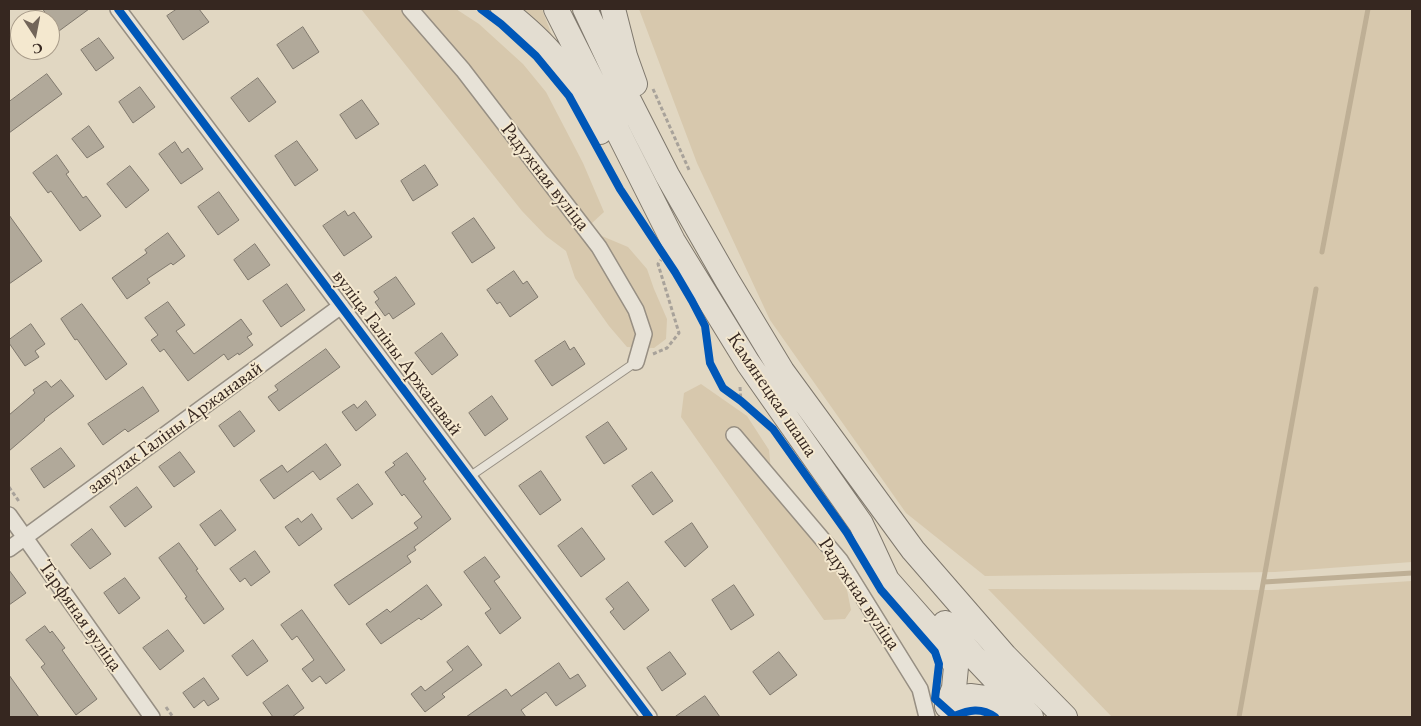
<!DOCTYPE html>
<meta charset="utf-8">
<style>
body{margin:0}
#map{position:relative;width:1421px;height:726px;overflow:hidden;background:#e1d7c2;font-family:"EB Garamond",serif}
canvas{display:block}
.frame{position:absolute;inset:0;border:10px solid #362720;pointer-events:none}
.north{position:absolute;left:10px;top:10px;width:50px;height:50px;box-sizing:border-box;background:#f4e8cf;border:1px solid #a89b89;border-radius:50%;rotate:169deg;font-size:14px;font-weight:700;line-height:20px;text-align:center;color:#362720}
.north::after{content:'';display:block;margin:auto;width:18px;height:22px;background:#726559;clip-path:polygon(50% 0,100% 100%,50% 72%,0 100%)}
</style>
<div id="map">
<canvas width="1421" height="726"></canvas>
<div class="frame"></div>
<div class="north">С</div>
</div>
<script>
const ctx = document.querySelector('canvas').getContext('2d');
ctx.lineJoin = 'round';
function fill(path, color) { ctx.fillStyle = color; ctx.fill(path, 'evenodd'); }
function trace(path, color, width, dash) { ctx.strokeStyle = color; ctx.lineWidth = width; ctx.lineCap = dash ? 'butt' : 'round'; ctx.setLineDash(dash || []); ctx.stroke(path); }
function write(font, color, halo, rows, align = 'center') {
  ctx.font = font + ' "EB Garamond",serif'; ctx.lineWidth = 4; ctx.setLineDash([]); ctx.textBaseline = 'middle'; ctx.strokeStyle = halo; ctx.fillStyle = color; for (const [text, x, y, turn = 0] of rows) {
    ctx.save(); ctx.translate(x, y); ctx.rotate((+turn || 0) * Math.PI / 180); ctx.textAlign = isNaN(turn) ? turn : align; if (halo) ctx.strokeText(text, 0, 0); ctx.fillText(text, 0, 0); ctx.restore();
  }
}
fill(new Path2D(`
 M361 9H456L479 24 523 64 546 92 583 163 604 212 592 223 597 234 628 247 647 269 654 289 667 319 666 339 654 348 627 347 609 326 575 278 566 251 546 236 522 211Z
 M518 9H542L554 41Z
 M639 9H1412V562L1275 572 985 576 906 513 770 320 697 163Z
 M701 384 747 416 769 450 773 492 836 570 847 590 851 610 845 619 824 620 681 417 684 393Z
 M1412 581V717H1112L988 589 1272 590Z`), '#d7c8ad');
trace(new Path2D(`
 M1322 252 1368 9
 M1264 582 1412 573
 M1239 717 1316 289`), '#beaf95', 5);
const building = new Path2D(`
 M43 9H89L59 31Z
 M177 9H199L209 22 183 40 167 16Z
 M303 27 319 52 293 69 277 45Z
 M99 38 114 58 96 71 81 50Z
 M47 74 62 94 9 133V102Z
 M258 78 276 102 249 122 231 98Z
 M140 87 155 107 133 123 119 102Z
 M362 100 379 124 356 139 340 115Z
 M89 126 104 147 87 158 72 139Z
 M297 141 318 170 295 186 275 156Z
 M175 142 182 153 188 148 203 169 181 184 159 154Z
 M57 155 69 172 66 174 83 198 86 196 101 216 80 231 51 191 48 193 33 173Z
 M425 165 438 185 413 201 401 181Z
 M130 166 149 190 126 208 107 184Z
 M219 192 239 220 218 235 198 207Z
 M345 211 348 216 354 212 372 237 344 256 323 226Z
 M9 215 42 261 9 284Z
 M474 218 495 248 472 263 452 233Z
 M168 233 185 256 173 265 171 263 147 279 150 283 127 299 112 278 147 253 145 250Z
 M255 244 270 265 248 280 234 260Z
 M514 271 523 284 527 281 538 297 510 317 500 302 497 304 487 290Z
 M396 277 415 304 393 319 389 313 385 316 375 302 379 299 374 292Z
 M287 284 305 310 281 327 263 301Z
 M168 302 185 325 176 331 194 354 241 319 252 334 247 337 253 345 239 355 238 353 228 360 224 354 188 381 164 349 160 352 151 340 158 335 145 318Z
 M82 304 127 364 106 380 77 339 75 340 61 319Z
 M31 324 45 344 35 351 39 357 25 366 9 343V340Z
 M442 333 458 355 432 375 415 353Z
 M565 341 570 350 574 347 585 364 552 386 535 361Z
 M326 349 340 367 279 411 268 397 278 390 275 386Z
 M61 380 74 396 44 419 45 420 9 451V415L35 393 33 390 46 381 51 387Z
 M143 387 159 411 128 432 125 429 103 445 88 424Z
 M492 396 508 419 485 436 469 413Z
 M366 401 376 415 356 431 342 412 354 404 357 408Z
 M240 411 255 431 234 447 219 426Z
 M608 422 627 449 604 464 586 437Z
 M326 444 341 465 320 480 313 471 274 499 260 480 282 465 287 472Z
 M61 448 75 466 44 488 31 469Z
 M180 452 195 472 174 487 159 467Z
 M407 453 426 479 423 481 451 519 414 547 416 550 407 556 411 562 349 605 334 585 418 528 414 523 422 517 404 494 402 496 385 472 395 465 393 463Z
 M541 471 561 500 540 515 519 486Z
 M652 472 673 501 653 515 632 486Z
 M358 484 373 504 352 519 337 499Z
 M137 487 152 507 125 527 110 507Z
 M221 510 236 530 215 546 200 525Z
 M312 514 322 529 299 546 285 527 298 518 301 522Z
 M692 523 708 547 685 567 665 542Z
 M582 528 605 559 581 577 558 546Z
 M92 529 111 554 90 569 71 545Z
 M179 543 198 569 196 570 224 609 204 624 185 598 187 597 159 558Z
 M255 551 270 572 251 586 245 578 240 582 230 569Z
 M485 557 500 577 494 581 521 618 500 634 485 613 491 609 464 572Z
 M9 570 26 593 9 605Z
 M125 578 140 598 119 614 104 593Z
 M628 582 649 610 624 630 610 612 614 609 606 599Z
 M427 585 442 605 421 620 419 618 381 644 366 624 387 609 390 612Z
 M734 585 754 615 731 630 712 600Z
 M302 610 345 670 326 684 320 676 312 682 302 669 314 660 297 636 292 640 281 625Z
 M45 626 50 633 52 631 65 648 62 650 97 699 76 715 41 667 45 664 26 640Z
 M168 630 184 651 160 670 143 648Z
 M253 640 268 661 247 676 232 656Z
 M468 646 482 665 442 694 445 697 425 712 411 694 421 686 425 691 453 670 447 662Z
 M670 652 686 674 662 691 647 668Z
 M779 652 797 675 770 695 753 672Z
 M559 663 570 679 578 674 586 686 556 706 546 692 521 710 526 717H466L506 689 511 696Z
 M9 675 39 717H9Z
 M204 678 219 699 208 706 204 700 194 708 183 693Z
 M288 685 304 708 292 717H273L263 703Z
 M705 696 720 717H675Z`);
fill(building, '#b1a99a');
trace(building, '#7f786d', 1);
const service = new Path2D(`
 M469 477 636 362`);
const minor = new Path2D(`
 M118 9 649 717
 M410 9 463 70 599 247 636 310 644 334 636 362
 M734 435 840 560 920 689 927 717
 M9 515 152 717
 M9 549 341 306`);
const primary = new Path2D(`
 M503 9C522 24 541 40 556 59 574 81 587 107 600 132
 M556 9 673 241 748 363 861 524 887 580 946 647 956 667 954 688 947 706
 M585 9 616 75 667 175 727 280 782 371 913 550 1005 656 1065 717
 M613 9 625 56 635 84
 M945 623 974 657 1031 717
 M947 706 970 696 985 698 1011 717`);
trace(service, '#978f83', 10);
trace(minor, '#978f83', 18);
trace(primary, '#7f786d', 26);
trace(new Path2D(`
 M653 89 690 172
 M598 150 632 207
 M706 335 710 363 723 388 763 421
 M653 354 667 348 679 333 658 264 661 260
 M740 387 741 401
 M9 487 20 503
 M166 707 173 717`), '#a8a29a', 3, [4, 2.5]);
trace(service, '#e7e2d7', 8);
trace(minor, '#e7e2d7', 15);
trace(primary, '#e3ddd1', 24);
trace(new Path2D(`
 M118 9 649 717
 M481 9 501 24 536 56 569 96 620 189 675 272 692 301 705 326 710 363 723 388 741 401 773 429 847 533 881 590 935 652 939 664 935 699 954 716C969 710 981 707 995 717`), '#0057b8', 8);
write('20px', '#362720', '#f4e8cf', [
 ["Радужная вуліца",545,177,52],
 ["вуліца Галіны Аржанавай",397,353,53],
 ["Камянецкая шаша",772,395,56],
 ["завулак Галіны Аржанавай",175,428,-36],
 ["Радужная вуліца",859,594,56],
 ["Тарфяная вуліца",80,616,55]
]);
</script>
